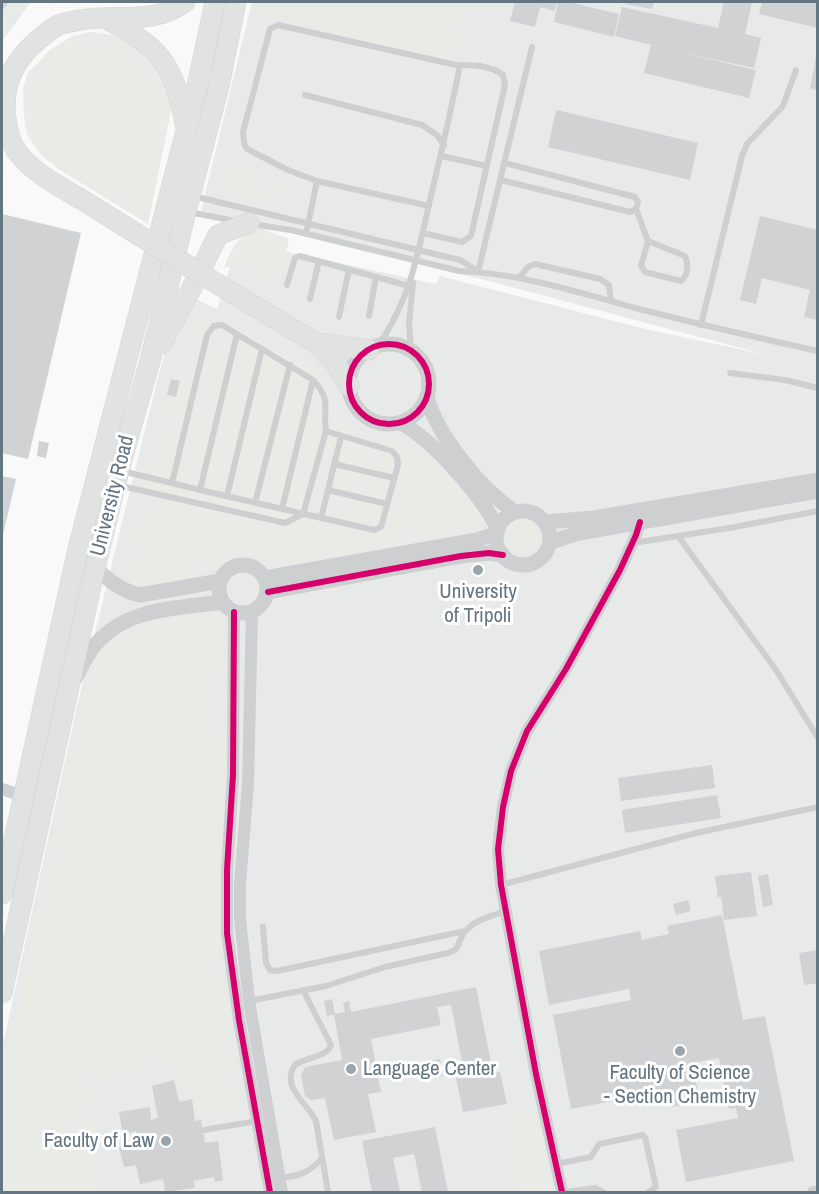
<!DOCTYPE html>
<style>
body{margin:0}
#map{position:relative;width:819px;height:1194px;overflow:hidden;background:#f9f9f9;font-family:"Archivo Narrow",sans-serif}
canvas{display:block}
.frame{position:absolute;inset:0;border:3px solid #657683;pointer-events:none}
</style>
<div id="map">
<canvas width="819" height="1194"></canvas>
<div class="frame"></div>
</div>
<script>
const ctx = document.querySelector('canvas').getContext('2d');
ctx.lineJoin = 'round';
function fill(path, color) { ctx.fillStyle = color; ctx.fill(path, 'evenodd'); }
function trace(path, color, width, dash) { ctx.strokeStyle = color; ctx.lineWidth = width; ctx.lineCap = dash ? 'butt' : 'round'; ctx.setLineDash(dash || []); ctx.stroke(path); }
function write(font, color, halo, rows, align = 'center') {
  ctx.font = font + ' "Archivo Narrow",sans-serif'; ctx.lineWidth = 6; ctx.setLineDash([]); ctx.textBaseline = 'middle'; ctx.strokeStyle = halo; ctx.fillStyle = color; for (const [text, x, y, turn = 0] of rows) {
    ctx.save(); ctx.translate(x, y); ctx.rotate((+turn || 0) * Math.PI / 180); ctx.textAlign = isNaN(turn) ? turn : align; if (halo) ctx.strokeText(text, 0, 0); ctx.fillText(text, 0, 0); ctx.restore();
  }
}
fill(new Path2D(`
 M2 2H31L2 41Z
 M252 2H817V1192H2V1049L78 702 133 478 164 354 196 299 217 309 238 241 436 284 440 276 645 329 767 355 489 281 201 211Z`), '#e8e9e9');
fill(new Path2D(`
 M252 2H467L452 64 250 12Z
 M92 32 112 35 136 43 157 58 172 106 148 224 60 170 41 155 27 134 24 117 23 88 28 73 51 49 72 36Z
 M230 159 283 188 279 208 219 192 214 184 215 172 225 167Z
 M260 228 289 239 279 290 242 264 224 268C231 249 238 234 260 228Z
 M206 312 316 368 324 381 338 417 354 432 368 441 418 447 451 477 484 517 478 529 275 567C261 557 244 548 227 558 219 563 214 570 204 573 182 581 158 586 134 585L124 574 177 361 192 330Z
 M505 536a17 17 0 1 1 34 0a17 17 0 1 1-34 0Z
 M188 616 224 617 218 847 220 958 241 1105 199 1118 176 1067 91 1078 101 1192H2V1080L85 687 100 650 133 624Z
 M534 1104 553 1192H521L506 1110Z`), '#e8ebe6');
fill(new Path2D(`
 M2 2H9L2 11Z
 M515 2H557L554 11 540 7 535 27 510 21Z
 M558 2H568L619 14 614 37 554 22Z
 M626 2H654L652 9 625 4Z
 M724 2H752L745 34 761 38 754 68 674 51 756 70 749 98 644 73 651 45 615 36 622 7 718 28Z
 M762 2H818V28L759 14Z
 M816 56H818V90L810 89Z
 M556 110 698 143 690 180 548 147Z
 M2 214 81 233 28 459 2 453Z
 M760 216 818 230V320L804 317 810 290 762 278 756 304 740 300Z
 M171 379 180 381 176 397 167 395Z
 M39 441 49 443 46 458 37 456Z
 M2 476 16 479 2 539Z
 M712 765 715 788 621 801 618 778Z
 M717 795 721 818 625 833 622 810Z
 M751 872 757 916 724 920 721 897H718L715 876Z
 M768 874 773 905 763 907 758 876Z
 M688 900 691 911 676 915 673 904Z
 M722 915 743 1020 765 1016 794 1161 686 1182 676 1130 738 1118 736 1108 729 1109 719 1058 692 1063 700 1101 672 1107 669 1090 571 1109 553 1015 631 1000 629 989 549 1005 539 951 640 931 642 940 669 934 667 926Z
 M818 950V983L804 985 799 953Z
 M476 987 493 1073 500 1072 507 1104 463 1112 456 1078 465 1077 451 1005 437 1007 441 1025 371 1039 381 1092 368 1094 376 1132 334 1140 325 1098 311 1100 305 1096 301 1075 305 1067 342 1060 334 1015 327 1016 324 1001 332 999 335 1014 345 1012 343 1003 349 1001 351 1012Z
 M440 1059 442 1076 425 1079 422 1063Z
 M174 1080 179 1102 192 1099 195 1121 201 1120 205 1143 218 1141 223 1180 215 1182 214 1177 193 1181 195 1188 165 1192 163 1179 140 1184 136 1165 124 1167 119 1147 138 1142 136 1131 123 1135 119 1112 150 1107 151 1120 158 1118 152 1086Z
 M435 1127 448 1192H422L414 1154 393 1158 400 1192H372L362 1141Z`), '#d0d2d3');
const trunk = new Path2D(`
 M104 18C159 46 174 63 185 124
 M58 25C65 23 73 21 81 20 118 13 152 26 185 2
 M206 277 316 343 337 365 349 386
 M316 343 369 350
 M161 344 195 282 218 235 249 223
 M2 894 78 549 195 96 215 2
 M2 993 95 568 119 470 150 361 186 211 219 86 236 2`);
trace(trunk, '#d5d6d6', 21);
trace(new Path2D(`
 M305 95 422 125 437 135 444 145
 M441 156 487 166
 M501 180 630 212 636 209 638 202 635 197 505 163
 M193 196 460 260 478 271
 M636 209 648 241 641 266 645 272 681 281C688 275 689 265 685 256L648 241
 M189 212 235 221
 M251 224 291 230 459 271C520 273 580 293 639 309 698 324 758 338 818 351
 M423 233 462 242 471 236 505 85 503 75C490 65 472 65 456 65L278 25 270 29 243 132 244 143 247 149 288 170 317 181 429 206
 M306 234 317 181
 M478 272 532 47
 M519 278 528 267 535 264 600 279 609 285 611 301
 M287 285 295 258 300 256 409 286
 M310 299 319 261
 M369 316 376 277
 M339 317 349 269
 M701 325 742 156 747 144 783 106 796 70
 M378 346C410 299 417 258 429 204 440 158 451 112 460 65
 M411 350 409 324 413 283
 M730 373 785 380 818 388
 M334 464 394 478
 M122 471 200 490 374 530 381 527 398 465 397 457 392 451 326 431C322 408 333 402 313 380L222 325 214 326 207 335 172 483
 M117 485 285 523 303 514 326 431
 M200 490 237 334
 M328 490 387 504
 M227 496 262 349
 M255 503 290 365
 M282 509 313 380
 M321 518 341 437
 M678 536 776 670 818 738
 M633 543 735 527 818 511
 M501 885 696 833 818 807
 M263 927 266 963 270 970 277 971 465 931
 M303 990 331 1045C326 1058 306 1057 295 1065 280 1087 308 1104 316 1121L328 1192
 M249 1001 326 986 385 967 448 953 455 950C459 945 460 938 464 933 473 920 491 916 506 911
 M204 1130 257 1121
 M556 1164 591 1157 599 1144 643 1135 645 1137 656 1187 648 1192
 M280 1178C298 1176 310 1173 322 1158
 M565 1192 595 1188 603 1192`), '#cecfd0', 6);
trace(new Path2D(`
 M234 612 233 775 227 870V933L239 1020 270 1192
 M252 612 248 784 240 883V919L249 1001 282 1192
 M2 789 23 796
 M562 1192 536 1074 501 885 498 849 503 807 511 771 527 731 566 669 620 570 636 535 640 522
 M813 1192H818`), '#cecfd0', 12);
trace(new Path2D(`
 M349 384a40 40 0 1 1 80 0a40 40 0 1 1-80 0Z
 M427 398C439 438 481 489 515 512
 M401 423C434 441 481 495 498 529
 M496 538a27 27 0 1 1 54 0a27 27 0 1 1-54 0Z
 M544 522 594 518 818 480
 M550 542 579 533 818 491
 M219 589a24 24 0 1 1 48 0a24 24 0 1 1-48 0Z
 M95 568C109 580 121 591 140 595L220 581
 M265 578 477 540 497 533
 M268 592 461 556 489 553 503 555
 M75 679C80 669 85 659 91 650 123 607 174 609 222 602`), '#cecfd0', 15);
trace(trunk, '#e1e2e2', 20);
const trunkBridge = new Path2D(`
 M58 25C23 48 0 75 6 119 8 131 10 143 18 153 36 176 65 189 89 204 128 228 167 253 206 277`);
trace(trunkBridge, '#d5d6d6', 21, []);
trace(trunkBridge, '#e1e2e2', 20);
trace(new Path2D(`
 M349 384a40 40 0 1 1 80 0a40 40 0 1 1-80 0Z
 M268 592 461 556 489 553 503 555
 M234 612 233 775 227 870V933L239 1020 270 1192
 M562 1192 536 1074 501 885 498 849 503 807 511 771 527 731 566 669 620 570 636 535 640 522`), '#d6006c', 6);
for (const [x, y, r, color] of [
 [478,570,6,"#99a4ac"],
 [680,1051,6,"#99a4ac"],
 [351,1069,6,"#99a4ac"],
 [166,1141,6,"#99a4ac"]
]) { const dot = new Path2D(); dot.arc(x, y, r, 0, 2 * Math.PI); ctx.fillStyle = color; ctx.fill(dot); trace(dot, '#fff', 2); }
write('21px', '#657683', '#fff', [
 ["University Road",113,496,-76]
]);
write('21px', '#657683', '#fff', [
 ["University",478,592],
 ["of Tripoli",478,616],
 ["Language Center",363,1069,"left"],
 ["Faculty of Science",680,1073],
 ["- Section Chemistry",680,1097],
 ["Faculty of Law",154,1141,"right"]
]);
</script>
